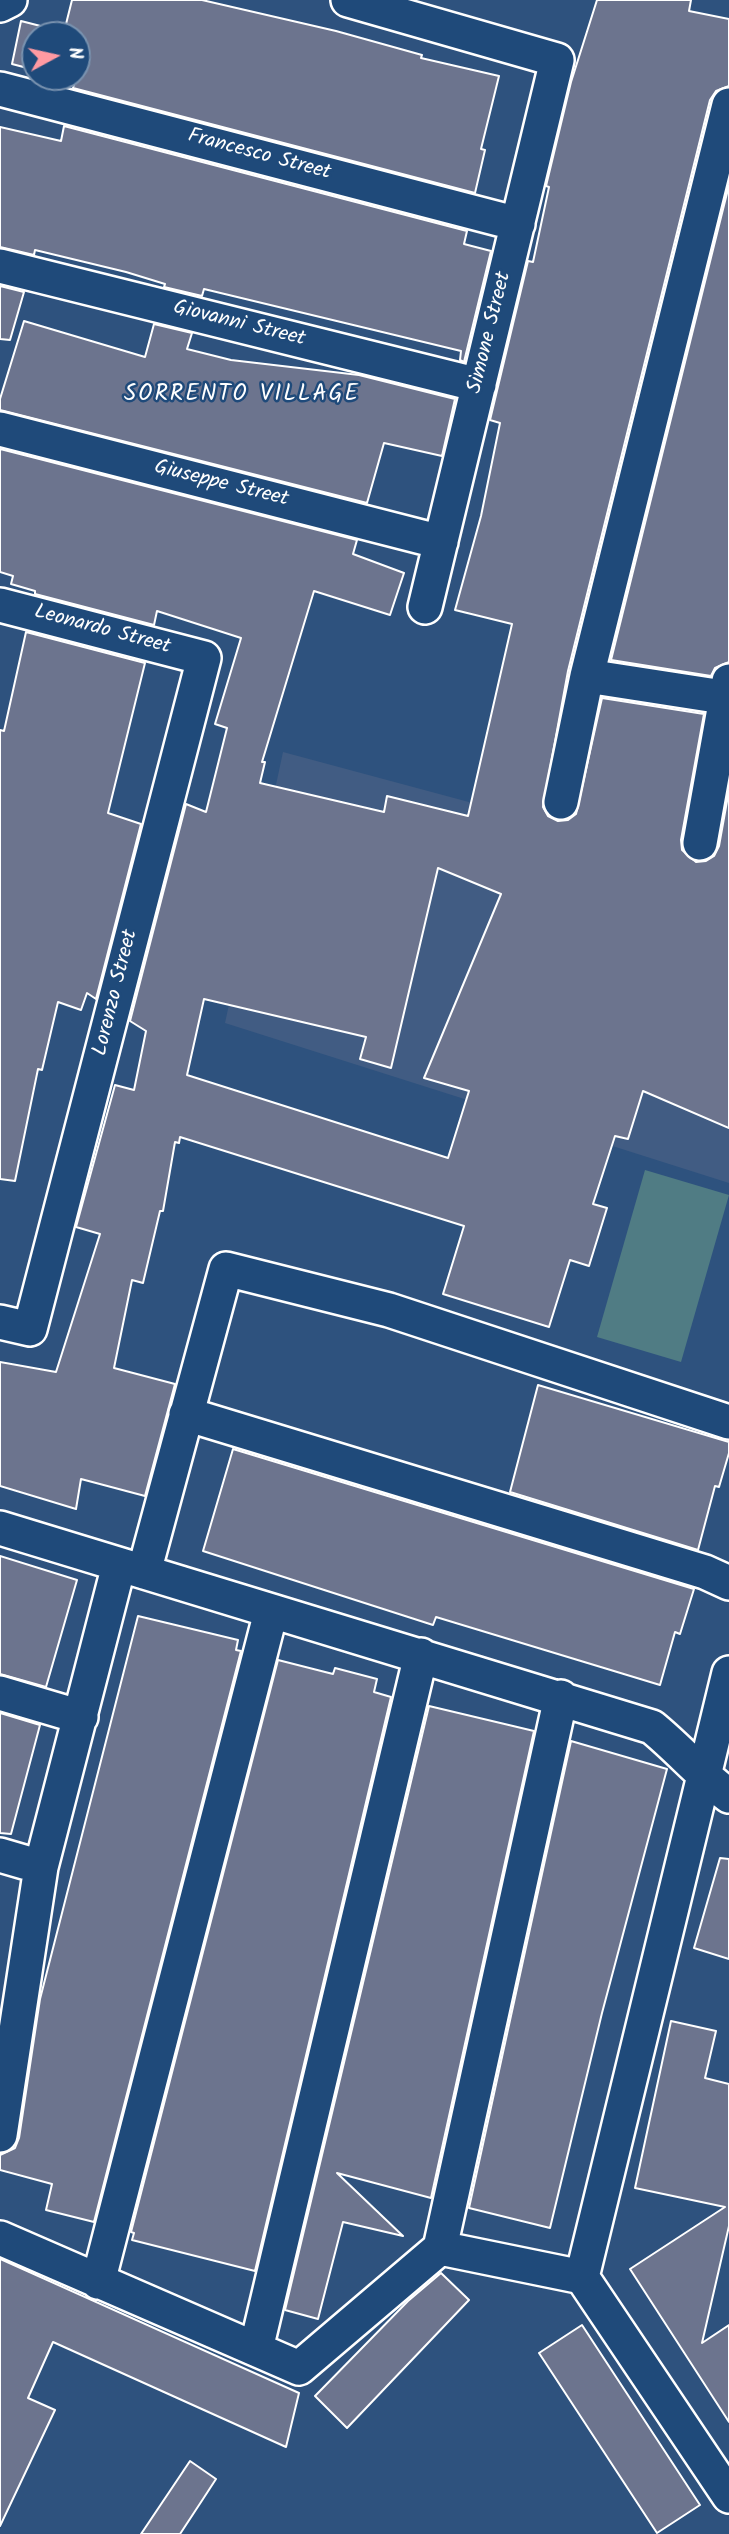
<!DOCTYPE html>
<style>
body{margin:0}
#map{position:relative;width:729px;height:2534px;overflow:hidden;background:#2e527e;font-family:Kalam,sans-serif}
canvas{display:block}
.north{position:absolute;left:21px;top:21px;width:70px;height:70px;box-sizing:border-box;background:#1f4a7a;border:2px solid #7992af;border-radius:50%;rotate:82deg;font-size:19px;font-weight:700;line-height:28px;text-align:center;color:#fff}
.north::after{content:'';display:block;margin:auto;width:24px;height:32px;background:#ff9aa2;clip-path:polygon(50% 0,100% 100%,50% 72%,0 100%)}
</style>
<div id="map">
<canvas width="729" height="2534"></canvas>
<div class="north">N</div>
</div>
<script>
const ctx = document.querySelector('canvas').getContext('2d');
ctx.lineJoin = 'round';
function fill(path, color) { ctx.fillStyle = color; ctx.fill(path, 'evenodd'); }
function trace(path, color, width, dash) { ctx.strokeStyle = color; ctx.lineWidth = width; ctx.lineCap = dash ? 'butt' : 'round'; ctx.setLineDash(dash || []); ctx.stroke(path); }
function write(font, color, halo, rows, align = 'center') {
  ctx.font = font + ' Kalam,sans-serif'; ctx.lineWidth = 5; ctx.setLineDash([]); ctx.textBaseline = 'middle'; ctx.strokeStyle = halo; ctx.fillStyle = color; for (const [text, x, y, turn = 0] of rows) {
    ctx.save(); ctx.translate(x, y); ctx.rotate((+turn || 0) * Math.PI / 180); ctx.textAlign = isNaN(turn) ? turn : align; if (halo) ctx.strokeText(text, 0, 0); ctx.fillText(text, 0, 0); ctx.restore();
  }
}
fill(new Path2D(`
 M283 752 480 805 729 897V1183L225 1023Z`), '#415c83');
fill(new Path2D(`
 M645 1170 729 1195 681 1362 597 1337Z`), '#507c84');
const building = new Path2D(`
 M72 0H202L336 31 422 55 421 58 499 76 481 149 485 150 475 193 73 88 75 80 63 77H77V35H35V70L12 64 21 21 64 32Z
 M597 0H691L689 11 729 19V86L716 91 710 100 568 671 543 807 548 816 558 821 568 820 576 814 602 698 704 714 681 840 682 850 696 862 706 861 714 856 719 846 729 790V1128L643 1091 628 1139 615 1136 593 1204 607 1208 589 1266 570 1260 549 1327 443 1294 464 1226 180 1137 179 1143 175 1142 163 1211H160L143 1283 132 1280 114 1368 175 1384 145 1496 81 1479 76 1509 0 1486V1362L56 1372 100 1234 76 1227 115 1085 134 1090 146 1031 130 1021 186 804 206 812 227 728 215 724 241 638 157 611 154 625 35 594V591L11 584 13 576 0 572V449L357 540 353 554 404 573 390 615 314 591 262 762H265L260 783 384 812 387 796 468 816 512 624 455 610 481 516 500 423 490 420 528 261 533 262 549 187 546 186 571 82ZM438 868 501 894 424 1078 469 1091 448 1158 187 1075 204 999 366 1037 360 1059 391 1068Z
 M64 126 467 231 464 244 491 251 464 362 460 360 461 351 204 289 202 296 164 287 165 284 126 272 35 250 34 255 0 247V127L61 141Z
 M729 185V662L715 668 711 676 611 660Z
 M0 286 24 292 10 340 0 339Z
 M24 321 145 357 154 324 192 333 187 349 231 360 359 375 455 399 442 456 384 443 367 503 0 410V399Z
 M26 632 145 663 108 813 141 824 96 999 87 993 81 1010 58 1002 42 1070 38 1069 15 1181 0 1179V730L4 731Z
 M538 1385 729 1442V1453L719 1487 715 1486 698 1550 510 1492Z
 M233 1449 694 1589 680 1634 675 1632 660 1685 436 1617 433 1625 203 1551Z
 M0 1556 77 1580 46 1687 0 1674Z
 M138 1616 238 1640 236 1650 241 1651 94 2222 46 2210 52 2184 0 2170V2155L15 2148 19 2138 40 1999Z
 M278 1660 333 1674 335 1668 377 1679 374 1692 391 1697 255 2271 132 2240 134 2233 131 2232Z
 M429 1706 534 1731 431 2198 337 2173 403 2236 343 2222 318 2319 285 2310Z
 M0 1713 40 1725 11 1834 0 1833Z
 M571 1741 667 1769 602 2013 550 2228 469 2208Z
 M720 1858 729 1859V1959L694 1948Z
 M671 2021 716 2031 705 2078 729 2084V2226L702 2343 729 2325V2422L630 2269 725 2207 635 2188Z
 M0 2259 299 2393 286 2447 53 2342 28 2398 55 2410 0 2526Z
 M441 2273 469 2300 347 2428 315 2396 408 2301Z
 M582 2325 700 2505 657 2533 539 2353Z
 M190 2461 216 2479 203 2499 180 2534H141Z`);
fill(building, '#6c748e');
trace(building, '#fff', 2);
const street = new Path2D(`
 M348 0 557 60 425 607
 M0 5 10 0
 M0 89 518 224
 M0 266 479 385
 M0 429 441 542
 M0 605 204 658 30 1329 0 1322
 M587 676 729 698
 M561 802 587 676 729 105
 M700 843 729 681
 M186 1414 705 1572 729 1583
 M0 1528 652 1727C679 1749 701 1775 729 1796
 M144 1572 226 1269 389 1310 729 1422
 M0 1693 81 1717
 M0 1855 41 1867
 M0 2135 41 1867 119 1565
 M0 2238 299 2368 440 2248 582 2277 729 2496
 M440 2248 561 1697
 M582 2277 729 1673
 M98 2282 271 1612
 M256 2349 421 1655`);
trace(street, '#fff', 38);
trace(street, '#1f4a7a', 33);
write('21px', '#fff', '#1f4a7a', [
 ["Francesco Street",259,156,15],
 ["Giovanni Street",239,325,14],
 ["Simone Street",491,333,-76],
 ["Giuseppe Street",221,485,14],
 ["Leonardo Street",102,631,15],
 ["Lorenzo Street",117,993,-76]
]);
ctx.letterSpacing = '2px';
write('23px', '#fff', '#1f4a7a', [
 ["SORRENTO VILLAGE",242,396]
]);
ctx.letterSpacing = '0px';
</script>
